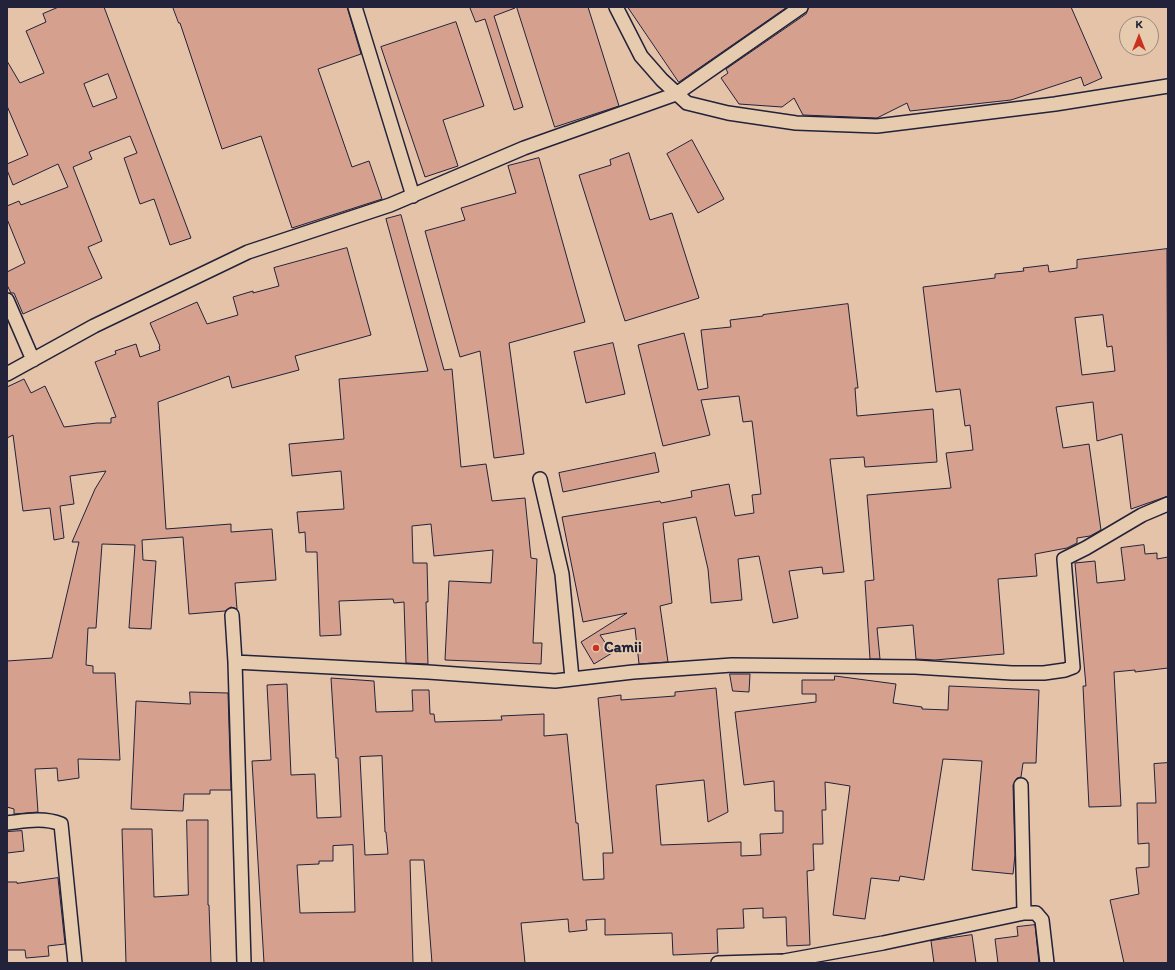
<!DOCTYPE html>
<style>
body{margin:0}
#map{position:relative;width:1175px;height:970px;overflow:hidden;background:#e4c3a8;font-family:Itim,sans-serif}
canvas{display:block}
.frame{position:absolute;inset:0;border:8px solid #22223b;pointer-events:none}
.north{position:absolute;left:1119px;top:16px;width:40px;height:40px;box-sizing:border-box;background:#e6cbae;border:1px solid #988780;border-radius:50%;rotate:0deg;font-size:11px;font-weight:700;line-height:16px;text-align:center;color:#22223b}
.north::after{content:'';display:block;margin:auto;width:14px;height:18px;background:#c8321e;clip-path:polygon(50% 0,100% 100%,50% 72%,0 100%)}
</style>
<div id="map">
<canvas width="1175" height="970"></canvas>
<div class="frame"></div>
<div class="north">K</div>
</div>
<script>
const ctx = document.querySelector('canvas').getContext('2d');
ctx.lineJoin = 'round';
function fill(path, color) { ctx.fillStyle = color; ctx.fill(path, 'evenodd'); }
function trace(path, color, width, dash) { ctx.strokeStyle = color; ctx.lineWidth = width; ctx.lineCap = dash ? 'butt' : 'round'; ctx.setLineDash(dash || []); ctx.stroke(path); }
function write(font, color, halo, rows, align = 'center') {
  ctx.font = font + ' Itim,sans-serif'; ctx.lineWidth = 3.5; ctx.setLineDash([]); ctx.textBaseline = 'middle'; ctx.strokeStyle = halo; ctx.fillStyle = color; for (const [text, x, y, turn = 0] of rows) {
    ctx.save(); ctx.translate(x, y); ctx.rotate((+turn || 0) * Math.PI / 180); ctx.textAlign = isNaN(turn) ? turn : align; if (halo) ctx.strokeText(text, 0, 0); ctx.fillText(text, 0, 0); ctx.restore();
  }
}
const building = new Path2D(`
 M59 7H104L191 238 170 245 154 199 140 204 124 158 137 153 130 136 89 152 92 159 73 167 102 241 88 247 102 278 23 314 14 293H11L7 285V272L25 263 7 219V206L19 201 21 205 68 187 58 164 13 185 7 170V164L28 155 7 106V61L20 83 44 73 26 31 46 22 43 14ZM108 74 117 98 93 107 84 84Z
 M173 7H347L361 54 318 69 352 167 369 161 382 199 292 228 261 136 222 149 180 23H179Z
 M470 7H515V8L494 16 523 107 514 110 485 19 476 22Z
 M517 7H588L619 106 555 127Z
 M628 7H787L679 82Z
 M809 7H1071L1102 78 1084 86 1081 77 1011 100 910 111 907 103 877 118 803 115 794 98 782 107 739 104 721 78 728 73 726 69 806 14Z
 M456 22 484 106 443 120 458 166 425 177 381 47Z
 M692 140 724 199 698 213 667 154Z
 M629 153 650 220 672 213 699 298 625 321 579 175 611 165 610 160Z
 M539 158 585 322 509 343 524 454 494 458 480 351 460 357 425 231 465 220 461 208 516 193 508 166Z
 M401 215 444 370 452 369 461 467 486 464 492 501 525 498 531 558 537 559 533 643H542L541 664 445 660 449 581 491 583 493 550 434 556 431 524 412 526 413 563H427L428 602H426L428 664 406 663 404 602 394 603 393 599 339 601 341 635 320 636 317 552H306L305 532 299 533 297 512 344 509 341 471 292 476 289 444 344 439 339 379 428 371 386 219Z
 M347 248 371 335 295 356 299 370 232 388 229 376 158 402 166 529 231 524V532L272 529 276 580 235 583 237 609 231 607 225 611 189 614 183 537 142 540 143 560 156 561 151 629 129 628 135 545 102 544 96 628H88L86 665 93 666V673H115L120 760 78 759 79 778 58 781 57 768 35 769 38 812 14 814V809L7 807V661L52 658 79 542H72L95 489 106 471 70 476 74 504 60 506 64 538 54 540 50 508 23 511 13 435 7 438V387L24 379 31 393 45 386 64 427 97 423H111V418L116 417 95 362 116 354 115 351 136 344 140 357 160 350 159 347 160 346 150 323 197 302 207 324 238 315 233 297 253 291V293L279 286 274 268Z
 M1167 249 1168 496 1131 509 1122 434 1097 441 1093 402 1056 407 1063 448 1089 444 1101 530 1090 536 1077 538V543L1067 548 1035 554 1037 576 998 579 1004 654 935 660 916 659 913 625 877 628 880 659H870L865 581 874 580 867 495 951 488 946 453 973 450 970 425 965 426 960 389 936 392 923 287 995 278V274L1024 271 1023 268 1048 265 1049 272 1077 268V260ZM1103 315 1107 347 1112 346 1115 371 1082 375 1075 318Z
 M848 304 858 388H855L857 416 933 409 937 462 865 467 864 457 830 459 844 572 823 574 822 567 789 571 798 618 773 623 759 556 738 559 742 600 711 603 708 569 696 517 663 523 672 603 660 606 668 662 639 664 635 628 600 635 612 653 594 664 581 642 627 613 583 622 562 517 660 501 661 503 692 497 691 491 729 484 735 516 754 513 752 495 761 494 752 421 743 422 739 396 701 400 710 435 663 446 638 345 684 333 698 390 708 388 701 330 731 327 730 320 763 316V315Z
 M613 343 625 394 586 403 574 352Z
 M655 453 659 472 563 492 559 473Z
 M1144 545 1145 554 1157 553V559L1168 557V668L1135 672V670L1114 672 1121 806 1089 807 1083 686H1086L1075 563 1095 561 1097 583 1125 580 1121 548Z
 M730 674H750L749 692 733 691Z
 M835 676 896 684 893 703 922 707V709L948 710 949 686 1039 690 1036 763H1023L1021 777 1017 778 1013 785 1015 855 1013 874 972 870 982 761 943 759 924 880 900 876 899 881 871 878 865 919 833 915 850 786 825 782 826 810H822L823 844H813L814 870 807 871 810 945 787 946 786 917 763 918V908L743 909 744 928 717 929 718 953 673 955 672 933 605 935V919L586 920 587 930 569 932 568 919 521 923 525 963H432L424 860H410L413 963H264L252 761 271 760 267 685 287 684 291 775 315 774 317 818 341 817 338 758H336L331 678 374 681 376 712 413 711 412 690H429L430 714H434L435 722 502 720 501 716 544 714V736L567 734 576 823H578L583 880 604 879 603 853H613L598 698 621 695V700L675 696V692L716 688 728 812 708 822 704 780 656 785 661 845 741 842V856L761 855 760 834 783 833V811H775L774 781 744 785 735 712 816 702V694H802V680H834ZM382 756 385 832H386L388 854 365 855 360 757ZM353 845 355 912 300 913 297 865 319 864V861H333V846Z
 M190 692 228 693 231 790H210V794H184L183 811 131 809 136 701 190 704Z
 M1168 763V963H1124L1110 900 1139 894 1136 868 1149 867V843L1138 844 1137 803H1156L1154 764Z
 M187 820H208V905H209L211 963H126L122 829H152L154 897 188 895Z
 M22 831 24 851 7 853V832Z
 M58 878 65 944 48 946 49 956 26 958 25 950H7V882H17V883Z
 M1035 925 1039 963H998L995 939 1018 936 1017 927Z
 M972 935 976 963H934L931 941Z`);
fill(building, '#d6a08f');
trace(building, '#22223b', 1);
const minor = new Path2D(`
 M355 7 413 196
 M616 7 641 56 662 80 687 103 728 113 796 123 877 126 1055 104 1168 86
 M7 300 33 360
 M7 374 94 326 248 252 390 205 524 148 676 94 801 7
 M540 479 562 574 572 678
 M232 615 235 662 244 963
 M235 662 428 672 555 681 633 672 732 665 915 667 1012 673H1044L1065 670 1073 667 1064 559 1086 548 1142 515 1168 504
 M1021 785 1024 913
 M7 823C25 821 43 817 61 824L75 963
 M718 963 784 961 883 943 1024 913H1036L1042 920 1047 963`);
trace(minor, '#22223b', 16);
trace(minor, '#e6cbae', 13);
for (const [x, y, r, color] of [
 [596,648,4,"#c8321e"]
]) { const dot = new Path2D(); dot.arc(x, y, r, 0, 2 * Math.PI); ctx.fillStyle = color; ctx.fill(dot); trace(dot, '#e6cbae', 1.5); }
write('bold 15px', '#22223b', '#e6cbae', [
 ["Camii",604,648]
], 'left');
</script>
